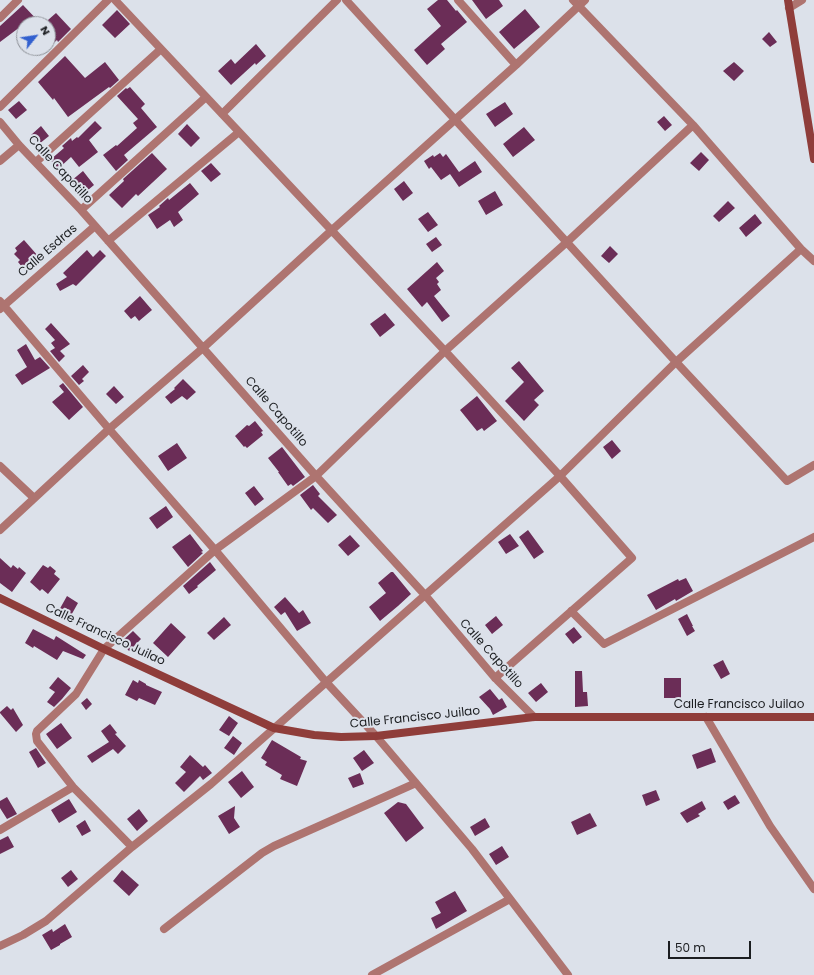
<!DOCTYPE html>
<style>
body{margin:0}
#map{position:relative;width:814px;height:975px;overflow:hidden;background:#dce1ea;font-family:Poppins,sans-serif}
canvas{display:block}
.north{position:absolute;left:16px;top:16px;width:40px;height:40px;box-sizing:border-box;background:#dce1ea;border:1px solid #8f9399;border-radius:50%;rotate:60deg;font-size:11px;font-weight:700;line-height:16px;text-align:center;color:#1b1d20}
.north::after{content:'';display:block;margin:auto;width:14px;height:18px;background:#3260cf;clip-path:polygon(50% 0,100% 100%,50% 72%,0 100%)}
.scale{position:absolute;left:668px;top:941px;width:83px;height:18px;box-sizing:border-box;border:2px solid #1b1d20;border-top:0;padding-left:5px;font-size:12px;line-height:14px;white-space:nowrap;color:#1b1d20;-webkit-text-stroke:3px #dce1ea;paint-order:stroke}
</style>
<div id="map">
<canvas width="814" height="975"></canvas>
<div class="north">N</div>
<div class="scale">50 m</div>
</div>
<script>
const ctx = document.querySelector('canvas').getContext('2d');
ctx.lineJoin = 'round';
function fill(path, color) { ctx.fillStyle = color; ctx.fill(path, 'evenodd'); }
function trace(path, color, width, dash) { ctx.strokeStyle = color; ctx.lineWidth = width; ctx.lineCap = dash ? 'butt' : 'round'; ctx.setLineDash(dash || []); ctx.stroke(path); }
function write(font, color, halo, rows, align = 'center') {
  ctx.font = font + ' Poppins,sans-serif'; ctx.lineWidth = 4; ctx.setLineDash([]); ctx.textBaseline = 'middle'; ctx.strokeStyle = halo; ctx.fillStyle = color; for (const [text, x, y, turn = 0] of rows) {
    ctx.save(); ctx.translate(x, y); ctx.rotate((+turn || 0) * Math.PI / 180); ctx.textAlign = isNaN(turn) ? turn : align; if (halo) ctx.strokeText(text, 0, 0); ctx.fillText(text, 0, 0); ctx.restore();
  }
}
fill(new Path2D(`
 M438 0H447L456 11 457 10 467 22 441 44 445 49 427 65 414 50 441 26 427 9Z
 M472 0H499L503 6 486 19Z
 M23 5 41 24H24L0 42V26Z
 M525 9 540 27 514 49 499 32Z
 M117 10 130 24 115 38 102 25Z
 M56 13 71 29 58 42 57 40 48 48V20Z
 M769 32 777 42 770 47 762 39Z
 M256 44 266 56 256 65 255 63 231 85 218 71 231 59 235 64Z
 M65 56 85 78 105 62 119 80 110 88 109 87 68 117 54 98 53 100 38 82Z
 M734 62 744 71 734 81 723 71Z
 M130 87 145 104 141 108 157 127 124 155 128 160 116 171 103 155 116 145 117 146 137 128 133 123 138 119 117 96 126 88 127 89Z
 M19 101 27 110 16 119 8 110Z
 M505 102 513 114 495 127 486 114Z
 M664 116 672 125 665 131 657 122Z
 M95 121 102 128 89 140 98 152 79 167 71 157 58 169 50 160 64 148 62 146 71 138 72 141 77 137 78 138Z
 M187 124 200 138 191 147 178 134Z
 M41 126 49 136 39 144 31 135Z
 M524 127 535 140 513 157 503 144Z
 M701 152 709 160 699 171 690 163Z
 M152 153 167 169 138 196 136 194 122 208 109 195 124 181 123 179Z
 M440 153 443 157 446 154 459 172 475 161 482 172 459 187 450 174 441 180 431 167 429 169 424 161 433 155 434 157Z
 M211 163 221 174 211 182 201 171Z
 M83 171 94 185 82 195 71 181Z
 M404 181 413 193 403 201 394 189Z
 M190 183 199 194 178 212 183 220 174 227 170 220 157 229 148 215 160 207 159 206 168 198 169 200Z
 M495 191 503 205 486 215 478 201Z
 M728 201 735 208 719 222 713 216Z
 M428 212 438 225 428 232 418 219Z
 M755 214 762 223 746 237 739 228Z
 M436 237 442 245 432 252 426 244Z
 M24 240 38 256 34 260 37 264 27 273 18 262 20 260 14 254 17 251 15 248Z
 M610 246 618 254 609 263 601 256Z
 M87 250 93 257 100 250 106 256 76 286 73 284 60 291 56 284 67 277 63 273Z
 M437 262 444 271 436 278 439 282 437 284 441 290 434 296 450 316 442 322 427 302 422 307 407 289Z
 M140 296 152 310 139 321 135 316 131 319 124 311Z
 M385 313 395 325 380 337 370 324Z
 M51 323 70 344 60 351 65 356 59 362 50 351 55 348 51 343 55 340 45 329Z
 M26 344 35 360 40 357 50 368 22 385 15 375 27 367 17 350Z
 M519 361 544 391 534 400 539 405 524 421 505 401 524 382 511 368Z
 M83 365 89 372 82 379 84 381 79 385 71 376Z
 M183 379 196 392 187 400 182 396 171 404 165 397 175 389 174 388Z
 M63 383 83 407 69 420 52 402 64 392 59 386Z
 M114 386 124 397 116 404 106 394Z
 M477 396 497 421 484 431 482 428 477 431 460 410Z
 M255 421 263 431 261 432 263 435 247 448 245 446 244 447 235 436 247 425 249 426Z
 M612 440 621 451 612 459 603 447Z
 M177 443 187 458 168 471 158 456Z
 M282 447 305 477 293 486 291 484 288 486 278 472H279L268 458Z
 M313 485 320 494 318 496 337 515 328 523 313 508 311 510 300 495Z
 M254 486 264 499 255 506 245 493Z
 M166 506 173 517 157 529 149 518Z
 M528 530 544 552 534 559 519 537Z
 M190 534 203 551 201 552 203 553 188 567 172 547Z
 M510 534 519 546 506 554 498 542Z
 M350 535 360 546 348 556 338 545Z
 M0 558 11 568 13 565 18 569 19 567 26 573 12 592 0 583Z
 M210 562 216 570 197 586 198 587 189 594 183 586Z
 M43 565 48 568 50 566 56 571 54 574 60 579 48 594 42 589 40 591 30 582Z
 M391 572H393L411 594 398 606 380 621 369 607 386 593 378 583Z
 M686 578 693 591 676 601 675 599 656 610 647 595 678 579 679 581Z
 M67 596 78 603 69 619 58 612Z
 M285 597 299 613 303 610 311 623 297 631 285 612 281 615 274 607Z
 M687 614 693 626H692L695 631 687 636 678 619Z
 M496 616 503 625 492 634 485 625Z
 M224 617 231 625 214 640 207 633Z
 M171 623 186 637 168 657 153 643Z
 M574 627 582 637 573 644 565 634Z
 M33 629 54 640 56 636 86 655 83 659 63 651 57 660 34 646 33 648 25 643Z
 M133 631 141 639 129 651 121 642Z
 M723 660 730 674 721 679 713 665Z
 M575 671H582L583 692H587L588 706 575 707Z
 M58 677 71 688 62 699 54 707 47 702 55 692 49 688Z
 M664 678H681V698H664Z
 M133 680 138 683 139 680 146 684V685L162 692 155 705 139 698 137 701 125 695Z
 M541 683 548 692 536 702 528 693Z
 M490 689 499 700 502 698 507 707 493 715 490 709 479 697Z
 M87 698 92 704 86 710 81 703Z
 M7 706 11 710 13 708 23 725 16 732 0 713V712Z
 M229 716 238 723 229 736 219 730Z
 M61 723 72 738 57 749 46 734Z
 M110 724 117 733 115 734 126 746 118 754 113 749 92 763 87 756 109 742 101 731Z
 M233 736 242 743 234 755 224 748Z
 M272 740 301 757 300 759 307 761 297 786 280 779 282 775 265 765 267 762 261 758Z
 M36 748 46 763 38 768 29 752Z
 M711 748 716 762 697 769 692 755Z
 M364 750 374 763 362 771 353 758Z
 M190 755 203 767 205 765 212 773 203 780 200 776 184 792 175 783 186 772 180 767Z
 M242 771 254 787 241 798 228 782Z
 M360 773 364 784 353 788 348 778Z
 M656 790 660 800 646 806 642 795Z
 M735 795 740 803 728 810 723 802Z
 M7 797 17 814 7 819 0 808V801Z
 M69 799 77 812 59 823 51 810Z
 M702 801 706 809 698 814 700 816 687 823 680 813Z
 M398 802 406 804 424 828 406 842 384 813Z
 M235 806 234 818 240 827 229 834 218 816Z
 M139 809 148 821 137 831 127 819Z
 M590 813 597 826 577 835 571 822Z
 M485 818 490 827 475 836 470 827Z
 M85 820 91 831 82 836 76 826Z
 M8 836 14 847 0 854V840Z
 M502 846 509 857 496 865 489 854Z
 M71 870 78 879 68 887 61 878Z
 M122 870 139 885 129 896 113 881Z
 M455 891 467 911 436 929 431 918 441 913 435 902Z
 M65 924 72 937 60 944V945L51 950 42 935 52 929 53 932Z`), '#6b2d57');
trace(new Path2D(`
 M115 0 445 351 560 476 632 558 495 678
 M346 0 676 362 787 481 814 465
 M458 0 516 65
 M573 0 693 125 801 249 814 261
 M789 8 802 0
 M0 18 18 0
 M0 107 108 0
 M222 114 337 0
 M0 122 19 145 81 210 316 476 425 595 495 678 534 717
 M0 161 19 145
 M36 162 161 49
 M81 210 206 97
 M108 241 239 132
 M0 301 109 429 215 550 326 682 376 736 472 849 568 975
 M0 309 95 226
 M0 466 34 498
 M0 530 109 429 203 348 332 230 516 65 585 0
 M571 611 604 644 814 537
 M706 717 770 826 814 889
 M0 830 73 787
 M132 847 73 787 37 741 36 734 37 731 76 694 104 649 215 550 316 476 445 351 567 242 693 125
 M164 929 262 853 274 846 416 783
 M0 946 23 935 46 921 132 847 211 784 560 476 676 362 801 249
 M372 975 510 899`), '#ae7470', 8);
trace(new Path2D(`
 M788 0 814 159
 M0 598 104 649 274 728 314 735 341 737 376 736 534 717H814`), '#8f3d3a', 8);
write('12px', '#1b1d20', '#dce1ea', [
 ["Calle Capotillo",60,170,47],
 ["Calle Esdras",48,251,-41],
 ["Calle Capotillo",276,412,49],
 ["Calle Francisco Juilao",105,635,25],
 ["Calle Capotillo",491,654,48],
 ["Calle Francisco Juilao",739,705],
 ["Calle Francisco Juilao",415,718,-6]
]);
</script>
